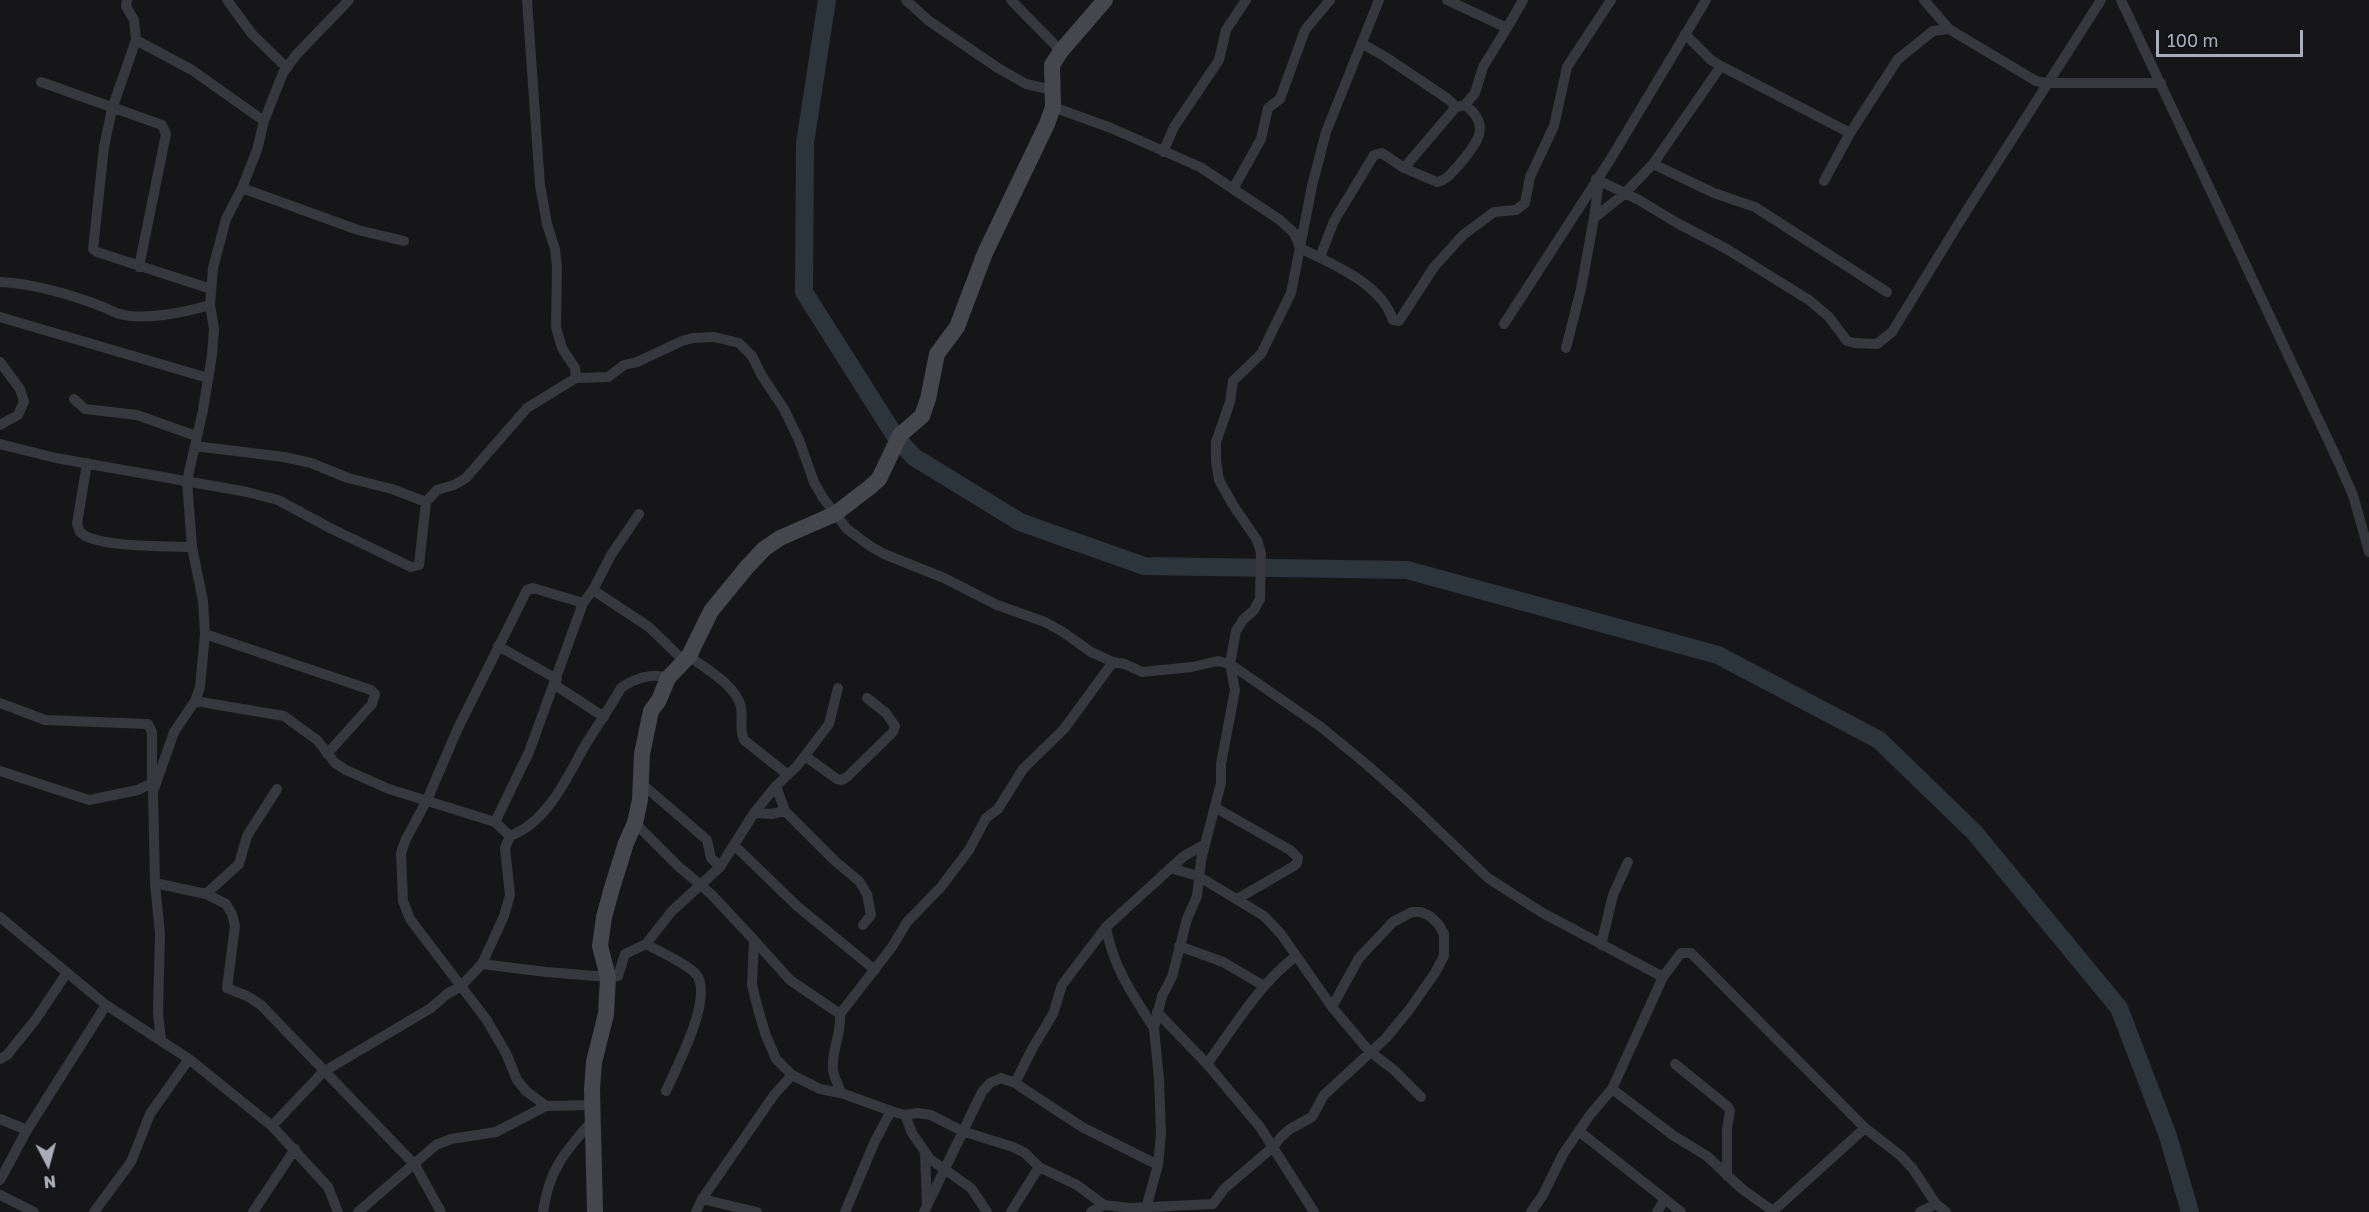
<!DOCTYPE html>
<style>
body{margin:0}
#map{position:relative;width:2369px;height:1212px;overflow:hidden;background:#161618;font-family:"Golos Text",sans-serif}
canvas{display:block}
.north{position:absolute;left:18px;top:1134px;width:60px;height:60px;-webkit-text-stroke:4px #111113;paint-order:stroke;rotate:174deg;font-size:16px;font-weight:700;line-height:24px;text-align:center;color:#a8adb8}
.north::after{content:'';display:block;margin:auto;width:21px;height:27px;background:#a8adb8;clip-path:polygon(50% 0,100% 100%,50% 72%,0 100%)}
.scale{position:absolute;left:2156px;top:30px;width:147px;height:27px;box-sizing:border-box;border:3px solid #a8adb8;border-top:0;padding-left:8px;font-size:18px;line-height:21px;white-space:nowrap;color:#a8adb8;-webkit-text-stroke:4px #111113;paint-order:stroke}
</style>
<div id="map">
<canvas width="2369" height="1212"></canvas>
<div class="north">N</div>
<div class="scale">100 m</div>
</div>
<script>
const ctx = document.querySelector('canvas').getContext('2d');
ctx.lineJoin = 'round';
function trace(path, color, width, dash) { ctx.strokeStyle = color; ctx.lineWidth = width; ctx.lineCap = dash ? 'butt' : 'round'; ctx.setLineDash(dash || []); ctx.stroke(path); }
trace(new Path2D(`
 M827 0 805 143 804 292 897 439 914 457 1020 522 1144 566 1407 570 1718 655 1879 740 1974 832 2119 1008 2168 1136 2190 1212`), '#2c353c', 18);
trace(new Path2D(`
 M127 0 126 6 134 20 136 40 112 109 104 147 93 249 97 252 211 289
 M227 0 252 34 287 68
 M906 0 929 21 998 68 1026 84 1053 90
 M1011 0 1061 51
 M1447 0 1507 28 1483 67 1475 93 1465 105
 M1924 0 1949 29
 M2121 0 2337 459 2353 495 2369 552
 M1507 28 1523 0
 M1685 34 1711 60 1721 66 1850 133
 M136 40 192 70 264 121
 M41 82 162 125 166 134 139 267
 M1053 107 1111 128 1200 167 1280 220 1294 233 1300 248C1332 264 1381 283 1393 320L1399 321 1434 267 1463 235 1494 212 1516 210 1525 203 1530 177 1554 126 1567 67 1611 0
 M1163 152 1174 127 1219 60 1226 30 1246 0
 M1653 164 1714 193 1755 207 1887 292
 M1404 168 1456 107
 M1596 179 1639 200 1677 223 1725 248 1809 300 1829 317 1847 341 1855 343 1877 344 1892 332 1965 213 2101 0
 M1824 181 1850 133 1898 59 1933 31 1949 29 2036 81 2047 83H2161
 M242 188 358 230 404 241
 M1233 189 1261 139 1268 108 1280 99 1305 30 1330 0
 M1594 218 1599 181
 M1320 257 1334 221 1374 155 1382 153 1404 168 1437 182C1447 180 1452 172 1459 165 1476 144 1493 126 1465 105L1456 107 1448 99 1387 58 1363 44
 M0 282C31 283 73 295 103 307 109 309 114 313 120 314 144 321 186 312 210 305
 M0 317 208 378
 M1504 324 1610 160 1706 0
 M1566 348 1581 289 1594 218 1624 194 1653 164 1721 66
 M0 362 20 389 24 402 18 415 0 425
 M576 378 608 377 624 365 637 362 682 341 693 338 714 337 739 343 752 356 762 376 784 409 799 440 814 482 823 498 847 529 870 546 884 554 944 578 997 605 1045 622 1063 632 1091 652 1113 662 1125 664 1142 672 1192 667 1218 661 1230 664 1321 727 1366 764 1409 802 1488 878 1541 912 1663 977
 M74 399 85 409 137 415 196 436
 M0 444 56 458 247 492 278 500 330 528 411 567 419 565 426 502
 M195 446 284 457 311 463 348 478 392 489 426 502 437 490 454 485 466 478 527 408 576 378 575 368 562 348 556 327 557 267 555 249 547 224 540 185 527 0
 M87 463 77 524C78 526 79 530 80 532 95 548 169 546 192 547
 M593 590 649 627 683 660
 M205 634 371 690 375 694 372 704 327 754
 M498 646 557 679
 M689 656C707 670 736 685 741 707 743 719 739 729 744 740L788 775
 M555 685 604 717
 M195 701 284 716 317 740 335 763 346 770 389 789 495 822 510 836
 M0 703 45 720 148 724 152 732V786
 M805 756 837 779 842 780 847 777 893 732 895 726 886 713 867 698
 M0 771 89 800 138 790 152 783
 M641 783 707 840 711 858 720 867
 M776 786 785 811
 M1216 808 1290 850 1298 858 1297 863 1294 866 1237 899
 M754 813 771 814 785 811 835 861 859 881 867 894 871 915 863 925
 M495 822 529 752 583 603 593 590 611 555 639 514
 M635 823 677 865 711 894 754 940 752 985 758 1009 765 1033 776 1059 792 1075 820 1089 841 1093 891 1111 905 1115 918 1113 931 1115 962 1131 1013 1147 1025 1153 1039 1167 1077 1185 1104 1205 1091 1212
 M734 845 797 906 875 970
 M1170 868 1198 876 1264 916 1281 934 1332 1007 1369 1051 1394 1070 1421 1097
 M155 883 206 894 226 904 232 914 235 926 227 988 247 996 261 1005 415 1165 441 1212
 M206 894 239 864 247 836 277 789
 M0 917 106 1005 189 1059 272 1126 328 1187 338 1212
 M1106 927C1113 967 1132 994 1154 1028
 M754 940 790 980 840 1014
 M646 944C660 952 684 962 695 973 716 994 676 1068 666 1091
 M1601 945 1613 895 1628 862
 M1179 946 1223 962 1264 986
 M482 964 546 972 608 977 618 976 625 954 646 944 672 911 720 867 754 813 776 786 797 766 829 724 838 688
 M1157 1012 1207 1064 1260 1127 1314 1212
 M161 1041 158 1013 160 934 155 883 153 792 174 732 195 701 200 687 205 634 203 601 192 547 187 481 203 410 212 355 214 329 210 305 213 268 226 219 242 188 257 150 264 121 283 73 296 55 349 0
 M0 1059 7 1055 36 1019 66 974
 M1207 1064C1234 1027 1259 984 1296 956
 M1675 1064 1728 1107 1730 1111 1727 1129V1176
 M1015 1083 1082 1127 1158 1165
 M1612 1089 1674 1136 1707 1156 1742 1189 1773 1211
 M841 1093C839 1086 834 1078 833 1070 831 1051 842 1033 840 1014L892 947 907 922 941 887 969 850 986 818 998 809 1023 769 1064 729 1113 662
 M546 1106 526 1091 517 1080 506 1053 486 1019 410 919 403 901 401 853 406 839 427 800 458 728 527 590 533 588 583 603
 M905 1115 912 1133 930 1159 971 1188 987 1212
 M0 1119 27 1130
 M272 1126 323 1072 431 1008 447 994 460 987 482 964 504 916 510 895 505 848 510 836C547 822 566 780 584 747 596 727 610 708 621 688 633 679 653 672 668 678
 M1580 1132 1681 1212
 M925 1152 927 1205
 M0 1180 27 1130 106 1005
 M0 1195 34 1212
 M702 1199 757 1212
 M1213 1204 1224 1189 1273 1147 1281 1137 1290 1129 1312 1117 1324 1095 1386 1038 1409 1010 1435 973 1444 956V934L1439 925 1430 916 1421 912H1412L1393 922 1359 958 1332 1007
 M1104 1205 1130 1208 1213 1204
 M94 1212 131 1162 150 1114 189 1059
 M253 1212 295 1149
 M358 1212 436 1145 451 1139 496 1132 546 1106 592 1105
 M543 1212C549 1169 565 1152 592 1121
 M696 1212 702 1199 774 1095 792 1075
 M845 1212 875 1141 891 1111
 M924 1212 982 1092 990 1083 1001 1078 1015 1083 1032 1049 1053 1014 1062 985 1106 927 1184 856 1204 845
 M1011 1212 1039 1167
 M1145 1212 1158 1165 1161 1134 1159 1079 1154 1028 1162 996 1172 977 1187 919 1197 896 1201 860 1221 783V764L1235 690 1230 664 1236 631 1243 620 1254 610 1260 599 1261 553 1257 540 1233 505 1219 480 1216 461V442L1230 402 1233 381 1261 354 1291 293 1312 186 1326 132 1379 0
 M1531 1212 1543 1195 1563 1154 1590 1115 1612 1089 1663 977 1681 953H1691L1865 1128 1901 1156 1913 1169 1936 1204 1946 1212
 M1657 1212 1665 1199
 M1772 1212 1865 1128
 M1920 1212 1936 1204`), '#37383d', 10);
trace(new Path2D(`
 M595 1212 592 1089 594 1062 606 1014 608 977 600 946 604 917 612 888 626 843 635 823 640 800 642 754 651 711 659 700 668 678 689 656 711 611 747 567 764 549 780 538 835 514 870 487 879 479 900 435 922 416 928 399 937 354 957 327 985 253 1047 124 1053 107 1052 65 1061 51 1105 0`), '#45474d', 16);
</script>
